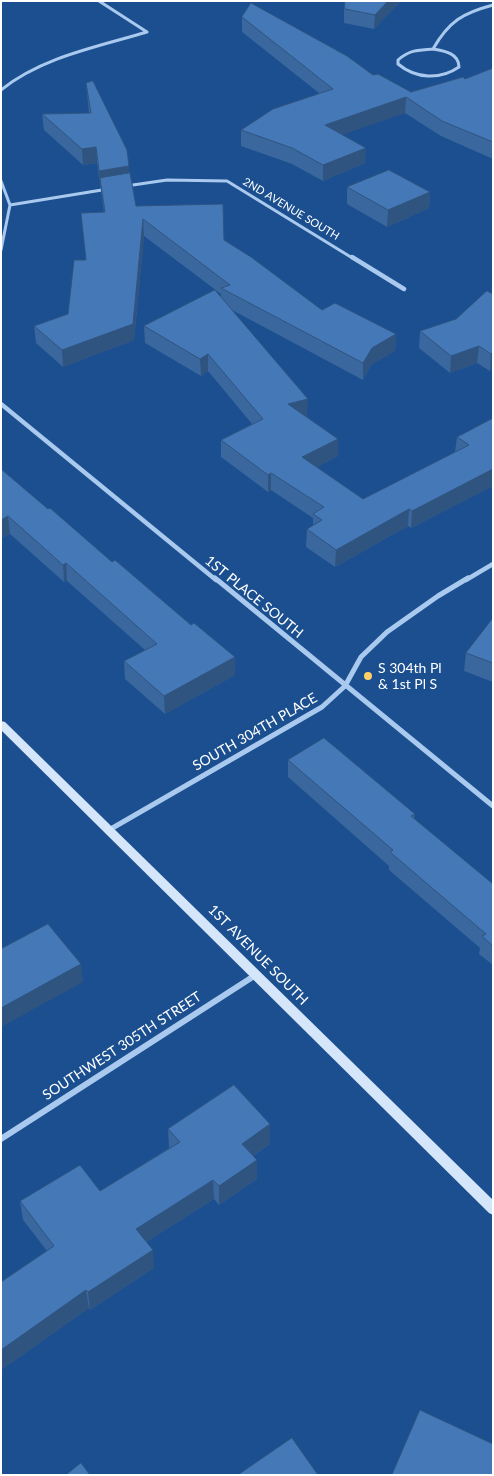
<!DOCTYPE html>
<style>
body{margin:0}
#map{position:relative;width:494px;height:1476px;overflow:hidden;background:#1b4f8f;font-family:Lato,sans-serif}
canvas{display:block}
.frame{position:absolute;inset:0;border:2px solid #fff;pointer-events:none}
</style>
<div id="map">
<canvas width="494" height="1476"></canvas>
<div class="frame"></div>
</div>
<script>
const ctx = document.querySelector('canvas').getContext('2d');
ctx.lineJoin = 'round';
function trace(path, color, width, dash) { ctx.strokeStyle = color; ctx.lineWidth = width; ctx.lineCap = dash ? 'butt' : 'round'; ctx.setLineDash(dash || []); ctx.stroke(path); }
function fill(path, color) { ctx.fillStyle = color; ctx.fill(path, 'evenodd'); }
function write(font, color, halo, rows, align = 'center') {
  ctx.font = font + ' Lato,sans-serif'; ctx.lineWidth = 5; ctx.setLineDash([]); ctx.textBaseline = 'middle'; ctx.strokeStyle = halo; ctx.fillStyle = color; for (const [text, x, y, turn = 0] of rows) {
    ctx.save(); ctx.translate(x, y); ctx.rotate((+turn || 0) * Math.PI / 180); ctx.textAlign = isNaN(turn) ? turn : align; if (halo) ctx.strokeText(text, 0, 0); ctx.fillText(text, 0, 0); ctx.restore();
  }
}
trace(new Path2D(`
 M99 1 147 32
 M433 49C444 51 459 53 459 67 440 80 416 79 398 64V60C409 50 418 50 433 49Z
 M433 49C449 21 463 13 493 5
 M1 90C42 57 97 47 147 32
 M1 181 10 205 1 250
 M126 186 167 180 227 181 354 259
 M10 205 108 189`), '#a9c9ee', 3);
trace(new Path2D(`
 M352 257 404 289
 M1 404 216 580
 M466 580 493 564`), '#a9c9ee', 4.5);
trace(new Path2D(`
 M215 578 493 806
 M109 830 322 707 345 686 361 657 387 632 438 596 468 578
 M249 979 256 975`), '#a9c9ee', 5);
trace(new Path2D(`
 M1 1139 251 978`), '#a9c9ee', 6);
fill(new Path2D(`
 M1 721 5 722 493 1200V1215L489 1213 1 730Z`), '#d6e6fa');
fill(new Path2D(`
 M344 1H401L374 29 344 23Z
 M242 17 411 92 465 79 493 68V159L441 136 405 113 342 134 365 163 323 181 292 164 241 146V130L319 93 242 32Z
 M86 83 130 173 136 206 224 240 322 310 396 334 395 351 371 365 363 380 232 310 307 416H306L338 439V456L317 467 363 499 455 452 457 437 493 418V486L411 528 408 526 335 567 306 547 307 529 313 526V518L271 490 268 492 221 457V440L252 424 208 371 201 376 145 343 144 326 221 297V294L144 236 134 340 63 367 36 343 34 326 68 314 86 260 81 213 104 212 97 163 83 165 44 130 42 114 89 113Z
 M347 187 430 192 429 208 387 227 347 204Z
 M487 291 493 368 490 371 477 363 450 373 419 348 420 331 456 319Z
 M1 469 48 509 112 562 191 625 235 657V675L165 714 125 679 124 661 145 650 67 581 64 582 10 534 1 538Z
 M493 618V682L464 671 466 653Z
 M288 760 415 814 414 819 493 884V965L479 954 480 948 389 870V866L288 777Z
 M168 1129 270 1144 253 1156 257 1179 219 1205 214 1199 146 1242 154 1268 90 1310 89 1308 1 1370V1282L47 1251 23 1220 20 1201 100 1191 169 1148Z`), '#3a679d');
fill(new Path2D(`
 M388 1H401L374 29 375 15Z
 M406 97 405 113 325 141V125Z
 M96 147 97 163 83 165 82 149Z
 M366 148 365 163 323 181V165Z
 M129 166 130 182 100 178V187L99 171Z
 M430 192 429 208 387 227 388 210Z
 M143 219 144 236 134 340 63 367 62 350Z
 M396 334 395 351 371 365 363 380V363L372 348Z
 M479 346 477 363 450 373 451 356Z
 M493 353V368L490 371 491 354Z
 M208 354V371L201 376 200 359Z
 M308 399 307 416 288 421V404Z
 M338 439V456L302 475V457Z
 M493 469V486L411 528 412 511Z
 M271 473V490L268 492V475Z
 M409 509 408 526 335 567 336 550Z
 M8 516 10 534 1 538V520Z
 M66 563 67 581 64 582 63 565Z
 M235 657V675L165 714 164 696Z
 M81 964 83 982 1 1027V1008Z
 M270 1124V1144L242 1163V1144Z
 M257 1160V1179L219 1205V1186Z
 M213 1180 214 1199 138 1247 136 1229Z
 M153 1250 154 1268 90 1310 88 1292Z
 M86 1290 89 1308 1 1370V1350Z`), '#305480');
const building = new Path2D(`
 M345 1H388L375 15 345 9Z
 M251 3 347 56 373 75 378 74 411 92 463 77 465 79 493 68V142L442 121 406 97 325 125 366 148 323 165 292 148 241 130 273 109 333 89 242 17Z
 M93 81 127 150 129 166 99 171 96 147 82 149 42 114 91 113 86 83Z
 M389 170 430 192 388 210 347 187Z
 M130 173 136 206 223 204 224 240 251 257 322 310 335 303 396 334 372 348 363 363 221 288 230 285 143 219 133 324 62 350 34 326 68 314 74 260H86L81 213 105 212 100 178Z
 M215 290 308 399 288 404 338 439 302 457 363 499 469 445 457 437 493 418V469L412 511 409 509 336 550 307 529 322 520 313 514 324 507 271 473 268 475 221 440 263 419 208 354 200 359 144 326Z
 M487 291 493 294V353L491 354 479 346 451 356 420 331 456 319Z
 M1 469 48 509 50 508 112 562 115 560 191 625 194 623 235 657 164 696 124 661 157 644 66 563 63 565 8 516 1 520Z
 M493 618V663L466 653Z
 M324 738 415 814 411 816 493 884V946L482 936 486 934 390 852 393 850 288 760Z
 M48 924 81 964 1 1008V949Z
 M234 1085 270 1124 242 1144 257 1160 219 1186 213 1180 136 1229 153 1250 88 1292 86 1290 1 1350V1282L54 1246 20 1201 80 1165 100 1191 180 1142 168 1129Z
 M420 1410 493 1444V1475H392Z
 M292 1438 318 1475H238Z
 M81 1463 90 1475H66Z`);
fill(building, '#4478b7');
trace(building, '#305480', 1);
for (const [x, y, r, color] of [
 [368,676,5,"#ffd166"]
]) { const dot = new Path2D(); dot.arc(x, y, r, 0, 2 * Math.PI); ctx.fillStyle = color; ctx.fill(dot); trace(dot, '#1b4f8f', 2); }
write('11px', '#fff', '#1b4f8f', [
 ["2ND AVENUE SOUTH",291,209,31]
]);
write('14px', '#fff', '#1b4f8f', [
 ["1ST PLACE SOUTH",254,597,39],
 ["SOUTH 304TH PLACE",255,732,-30],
 ["1ST AVENUE SOUTH",258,955,45],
 ["SOUTHWEST 305TH STREET",122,1046,-33]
]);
write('14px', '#fff', '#1b4f8f', [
 ["S 304th Pl",378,668],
 ["& 1st Pl S",378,684]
], 'left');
</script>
